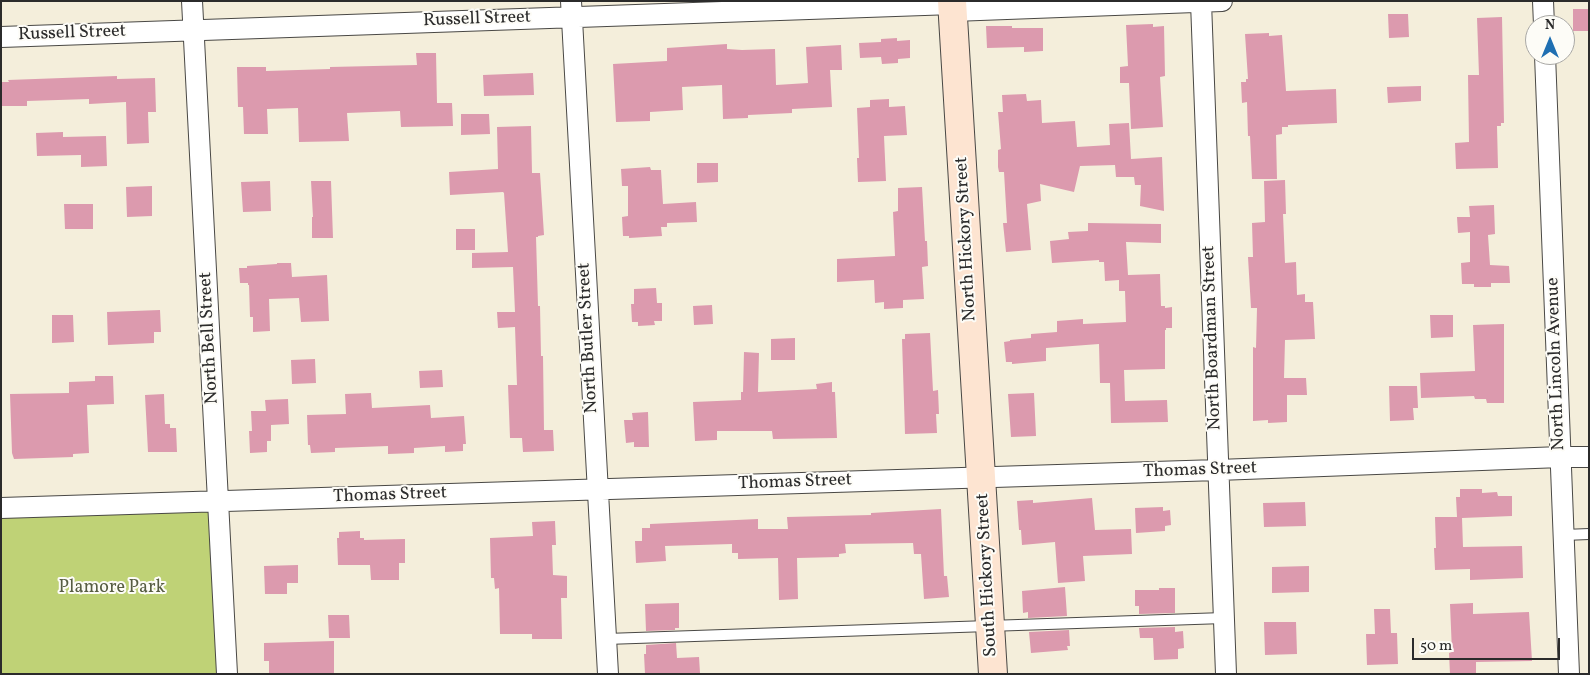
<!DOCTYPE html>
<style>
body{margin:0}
#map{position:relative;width:1590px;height:675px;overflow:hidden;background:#f4eedb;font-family:Vollkorn,serif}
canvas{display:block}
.frame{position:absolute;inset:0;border:2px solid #2b2b2b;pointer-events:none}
.north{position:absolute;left:1525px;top:15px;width:50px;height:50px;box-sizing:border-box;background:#fdfcf7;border:1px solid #a9a8a5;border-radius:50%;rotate:0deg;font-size:14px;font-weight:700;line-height:20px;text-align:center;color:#2b2b2b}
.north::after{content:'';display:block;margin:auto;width:18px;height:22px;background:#1f6fb2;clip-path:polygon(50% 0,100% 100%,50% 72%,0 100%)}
.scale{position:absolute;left:1412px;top:638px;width:148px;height:22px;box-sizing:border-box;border:2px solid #2b2b2b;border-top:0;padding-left:6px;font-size:15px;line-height:18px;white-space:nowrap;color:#2b2b2b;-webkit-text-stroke:4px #fdfcf7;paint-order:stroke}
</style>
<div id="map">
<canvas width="1590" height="675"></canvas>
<div class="frame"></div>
<div class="north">N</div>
<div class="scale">50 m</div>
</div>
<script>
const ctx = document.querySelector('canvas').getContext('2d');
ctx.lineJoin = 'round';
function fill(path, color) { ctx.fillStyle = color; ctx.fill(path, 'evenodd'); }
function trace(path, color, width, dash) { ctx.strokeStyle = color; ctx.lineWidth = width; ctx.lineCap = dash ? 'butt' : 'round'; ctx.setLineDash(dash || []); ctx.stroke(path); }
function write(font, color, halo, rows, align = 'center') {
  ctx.font = font + ' Vollkorn,serif'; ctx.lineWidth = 4; ctx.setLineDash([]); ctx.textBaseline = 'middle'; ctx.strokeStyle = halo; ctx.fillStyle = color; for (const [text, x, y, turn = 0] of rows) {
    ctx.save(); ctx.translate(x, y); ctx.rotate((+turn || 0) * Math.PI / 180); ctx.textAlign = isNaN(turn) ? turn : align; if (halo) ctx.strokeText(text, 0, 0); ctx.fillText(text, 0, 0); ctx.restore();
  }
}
fill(new Path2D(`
 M218 501 227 674H1V508Z`), '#bfd276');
fill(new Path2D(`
 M1573 9H1589V31H1573Z
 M1388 14H1408L1409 37 1389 38Z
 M1502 17 1504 123H1501V126H1497L1498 168 1456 169 1455 143 1469 142 1468 75H1479L1477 18Z
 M1153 24V27L1164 26 1165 76 1160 77 1163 127 1131 129 1129 83H1120V67L1128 66 1126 25Z
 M986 26H1012V28H1043V51L1024 52V47L987 48Z
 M1269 33V36L1282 35 1286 91 1336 89 1337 123 1288 125V127H1282V134L1276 135 1277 179H1252L1250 136H1248L1247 102 1242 103 1241 82H1246V79H1248L1245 34Z
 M897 38V41L910 40V58L898 59V63L882 64 881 57 860 58 859 43 881 42V39Z
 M727 44V49L742 50 775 49 776 85 808 83 806 47 841 45 842 70H830L832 107 792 109V113L748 115V118L723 119 722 85 682 87 683 110 650 112V121L616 122 613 64 667 61V48Z
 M416 53H436L437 103H452L453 126 401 127 400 111 347 113 349 141 299 142 298 108 267 109 268 134H244L243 107H238L237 67H266V71L330 69V67L417 65Z
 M533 73 534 95 484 96 483 75Z
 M117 76V79L155 78 156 112H148L149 143 127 144 126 102 89 104V99L27 101V106H1V82H9L8 80Z
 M1421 86V101L1388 103 1387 87Z
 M1026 94 1027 101 1041 100 1042 123 1075 121 1077 147 1110 145 1109 124 1129 123 1131 159 1162 157 1164 211 1140 206 1141 185H1135L1134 177H1116L1115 165 1080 166 1074 192 1040 184 1041 201 1027 204 1031 250 1006 252 1003 223H1007L1004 172H999L998 167V150L1001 149 998 112H1003L1002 95Z
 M889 99V107L905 106 907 135 884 136 886 181 858 182 857 158H859L857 108 870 107V100Z
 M461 114H489L490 134 461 135Z
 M531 126 532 173H540L544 235 538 236V237H536L538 306H540L541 356H543L544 430H553L554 451 523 452 522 438H510L508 385H517L515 327 498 328 497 312H515L513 267 472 268V253L508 252 504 193 503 192 450 195 449 172 498 169 497 127Z
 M63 132V137L106 136 107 166 81 167V155L37 156 36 133Z
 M697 163H718V182L697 183Z
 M650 167 651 170H661L663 204 696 202 697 222 667 223V227H661L662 236 629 238V236H623L622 217 628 216V186H622L621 169Z
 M1285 180 1286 214H1283L1285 263 1296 262 1297 295 1305 294V302H1313L1315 339 1285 340 1284 378H1306L1307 395H1287V422L1268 423V420L1253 421V347L1256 348 1257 308H1251L1248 257H1253L1252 223 1265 222 1264 181Z
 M270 181 271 211 243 212 241 182Z
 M311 181H331L333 238H312V217H313Z
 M152 186V216L127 217 126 187Z
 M922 187 925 241H927L928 266 922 267 924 299 903 300V308L884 309V302L875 303 874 280 837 282V259L895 256 893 212 898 211V188Z
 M64 204H93V229H65Z
 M1494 205 1495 234 1488 235 1490 265 1509 266 1510 283H1491V287H1474V284H1462L1461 263 1470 262V232L1458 233 1457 217H1470L1469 206Z
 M1088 223 1161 224V243L1126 242 1128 275 1160 274 1161 306H1165V308L1172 307V328H1166V330H1165V369L1124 370 1125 401 1167 400 1168 422 1111 423 1110 383H1100L1099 344 1046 348V361L1012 364V362H1006L1004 342 1010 341V340L1031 338V334L1057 332V321L1083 319V324L1126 322 1125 291H1119V280L1105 281 1104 262H1099V260L1052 263 1050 241 1069 239 1068 232 1088 231Z
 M456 229H475V250H456Z
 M277 263H291L292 277 327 275 329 321 301 322 299 298 269 299 270 331 253 332V317H250L249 285H248V283H240L239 268H247V266L277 264Z
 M656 288 657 303H662V321H654L655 325 638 326V322H632L631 304H634V289Z
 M712 305 713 324 694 325 693 306Z
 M160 310 161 332H154V343L108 345 107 312Z
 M52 315H73L74 342 52 343Z
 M1430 315H1453V337L1431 338Z
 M1504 324V403H1487L1486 399H1475L1474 396 1421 398 1420 373 1475 371 1473 325Z
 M930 333 933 391 938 390 939 414H936L937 433 905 434 902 339H905V334Z
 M795 338V360H771V339Z
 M744 352 759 353 758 392 817 389 816 384 832 382V392H835L837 438 773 439 772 431H717V440L695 441 693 402 741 400V392H743Z
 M315 359 316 383 292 384 291 360Z
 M442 370 443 387 420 388 419 371Z
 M95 376H113L114 404 87 405 89 453 73 454V457L14 459 12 453 10 394 69 393V382L95 381Z
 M1389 386H1417L1418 408H1413L1414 420 1390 421Z
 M371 393 372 408 430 405 431 418 464 416 466 444H463V451L445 452V446L414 448V453L388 454V446L335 448V452L311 453 310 445H308L307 415 346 414 345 394Z
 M1034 393 1036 436 1011 437 1008 394Z
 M164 394 165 424H170V428H176L177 452H148L145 395Z
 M288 399 289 424 271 425V441H267V452L250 453 249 431H252L251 411H266L265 400Z
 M648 412 649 447H634V442L626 443 624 420H633L632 413Z
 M1460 489H1482V493L1497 492 1498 496H1512V516L1462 518 1463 547 1522 546 1523 578 1470 580V569L1435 570 1434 548H1436L1435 517H1457L1456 497H1460Z
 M1092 498 1095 530 1131 529 1132 554 1083 556 1085 581 1058 583 1055 542 1022 545 1021 530H1019L1017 501 1033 500V503Z
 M1305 502 1306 526 1264 527 1263 503Z
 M1163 507V511L1170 510 1171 525 1165 526V531L1136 533 1135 508Z
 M941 509 944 576H947L949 597 924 599 921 554H914L913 543 845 544 846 553 839 554V557L797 558 798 599 779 600 778 558 738 559V553H732V544L665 546 666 561 636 563 635 541H642V528H650V524L758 519V529H788L787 517 871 515V513Z
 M555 521 556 545H552L553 575 567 576V598H561L562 639H532V634H500L499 588 495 589 494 578H491L490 538 533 536 532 522Z
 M360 531V538H364V540L405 539V563H399V580H371L370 565H338L337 538H339V532Z
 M298 565V583H287V594H265L264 566Z
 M1309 566V592L1272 593V567Z
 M1065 587 1067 616 1028 618V612L1023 613 1022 591Z
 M1159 588H1175V613L1139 614V606H1135V590H1159Z
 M679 603V628H675V630L646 631 645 604Z
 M1473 603V614L1529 612 1532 661 1476 662V674H1450L1449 653 1452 652 1450 604Z
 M1374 609H1390L1391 633H1397L1398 664 1367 665 1366 634H1375Z
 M328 615H349L350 638H329Z
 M1264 622H1296L1297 654 1265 655Z
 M1175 627V632L1183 631 1184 648 1178 649V659L1154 660 1153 638H1140L1139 628Z
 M1069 630 1070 646H1067L1068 650 1031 653 1029 632Z
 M334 641V674H269V661H264V643Z
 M676 643 677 658 699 657 700 673 645 674 644 654H646V645Z`), '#dc9aae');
const lane = new Path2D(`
 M1564 535 1589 534
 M606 639 1224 618`);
const street = new Path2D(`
 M192 1 227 674
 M571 1 608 674
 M1543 1 1544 25
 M1201 2 1226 674
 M953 11 1222 1
 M1 37 953 4
 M1545 55 1569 674
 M1 508 1218 470 1561 457H1589`);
const secondary = new Path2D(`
 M952 1 993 674`);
trace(lane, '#494845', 12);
trace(street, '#494845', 22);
trace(secondary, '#494845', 30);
trace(lane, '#fff', 10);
trace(street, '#fff', 20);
trace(secondary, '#fde4d1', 28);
write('18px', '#2b2b2b', '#fdfcf7', [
 ["Russell Street",477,20,-2],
 ["Russell Street",72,34,-2],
 ["North Hickory Street",967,239,-93],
 ["North Bell Street",210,338,-93],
 ["North Butler Street",589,338,-93],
 ["North Boardman Street",1213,338,-92],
 ["North Lincoln Avenue",1557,364,-92],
 ["Thomas Street",1200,471,-2],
 ["Thomas Street",795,483,-2],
 ["Thomas Street",390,496,-2],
 ["South Hickory Street",988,575,-93]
]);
write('18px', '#575d42', '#fdfcf7', [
 ["Plamore Park",112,589]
]);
</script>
